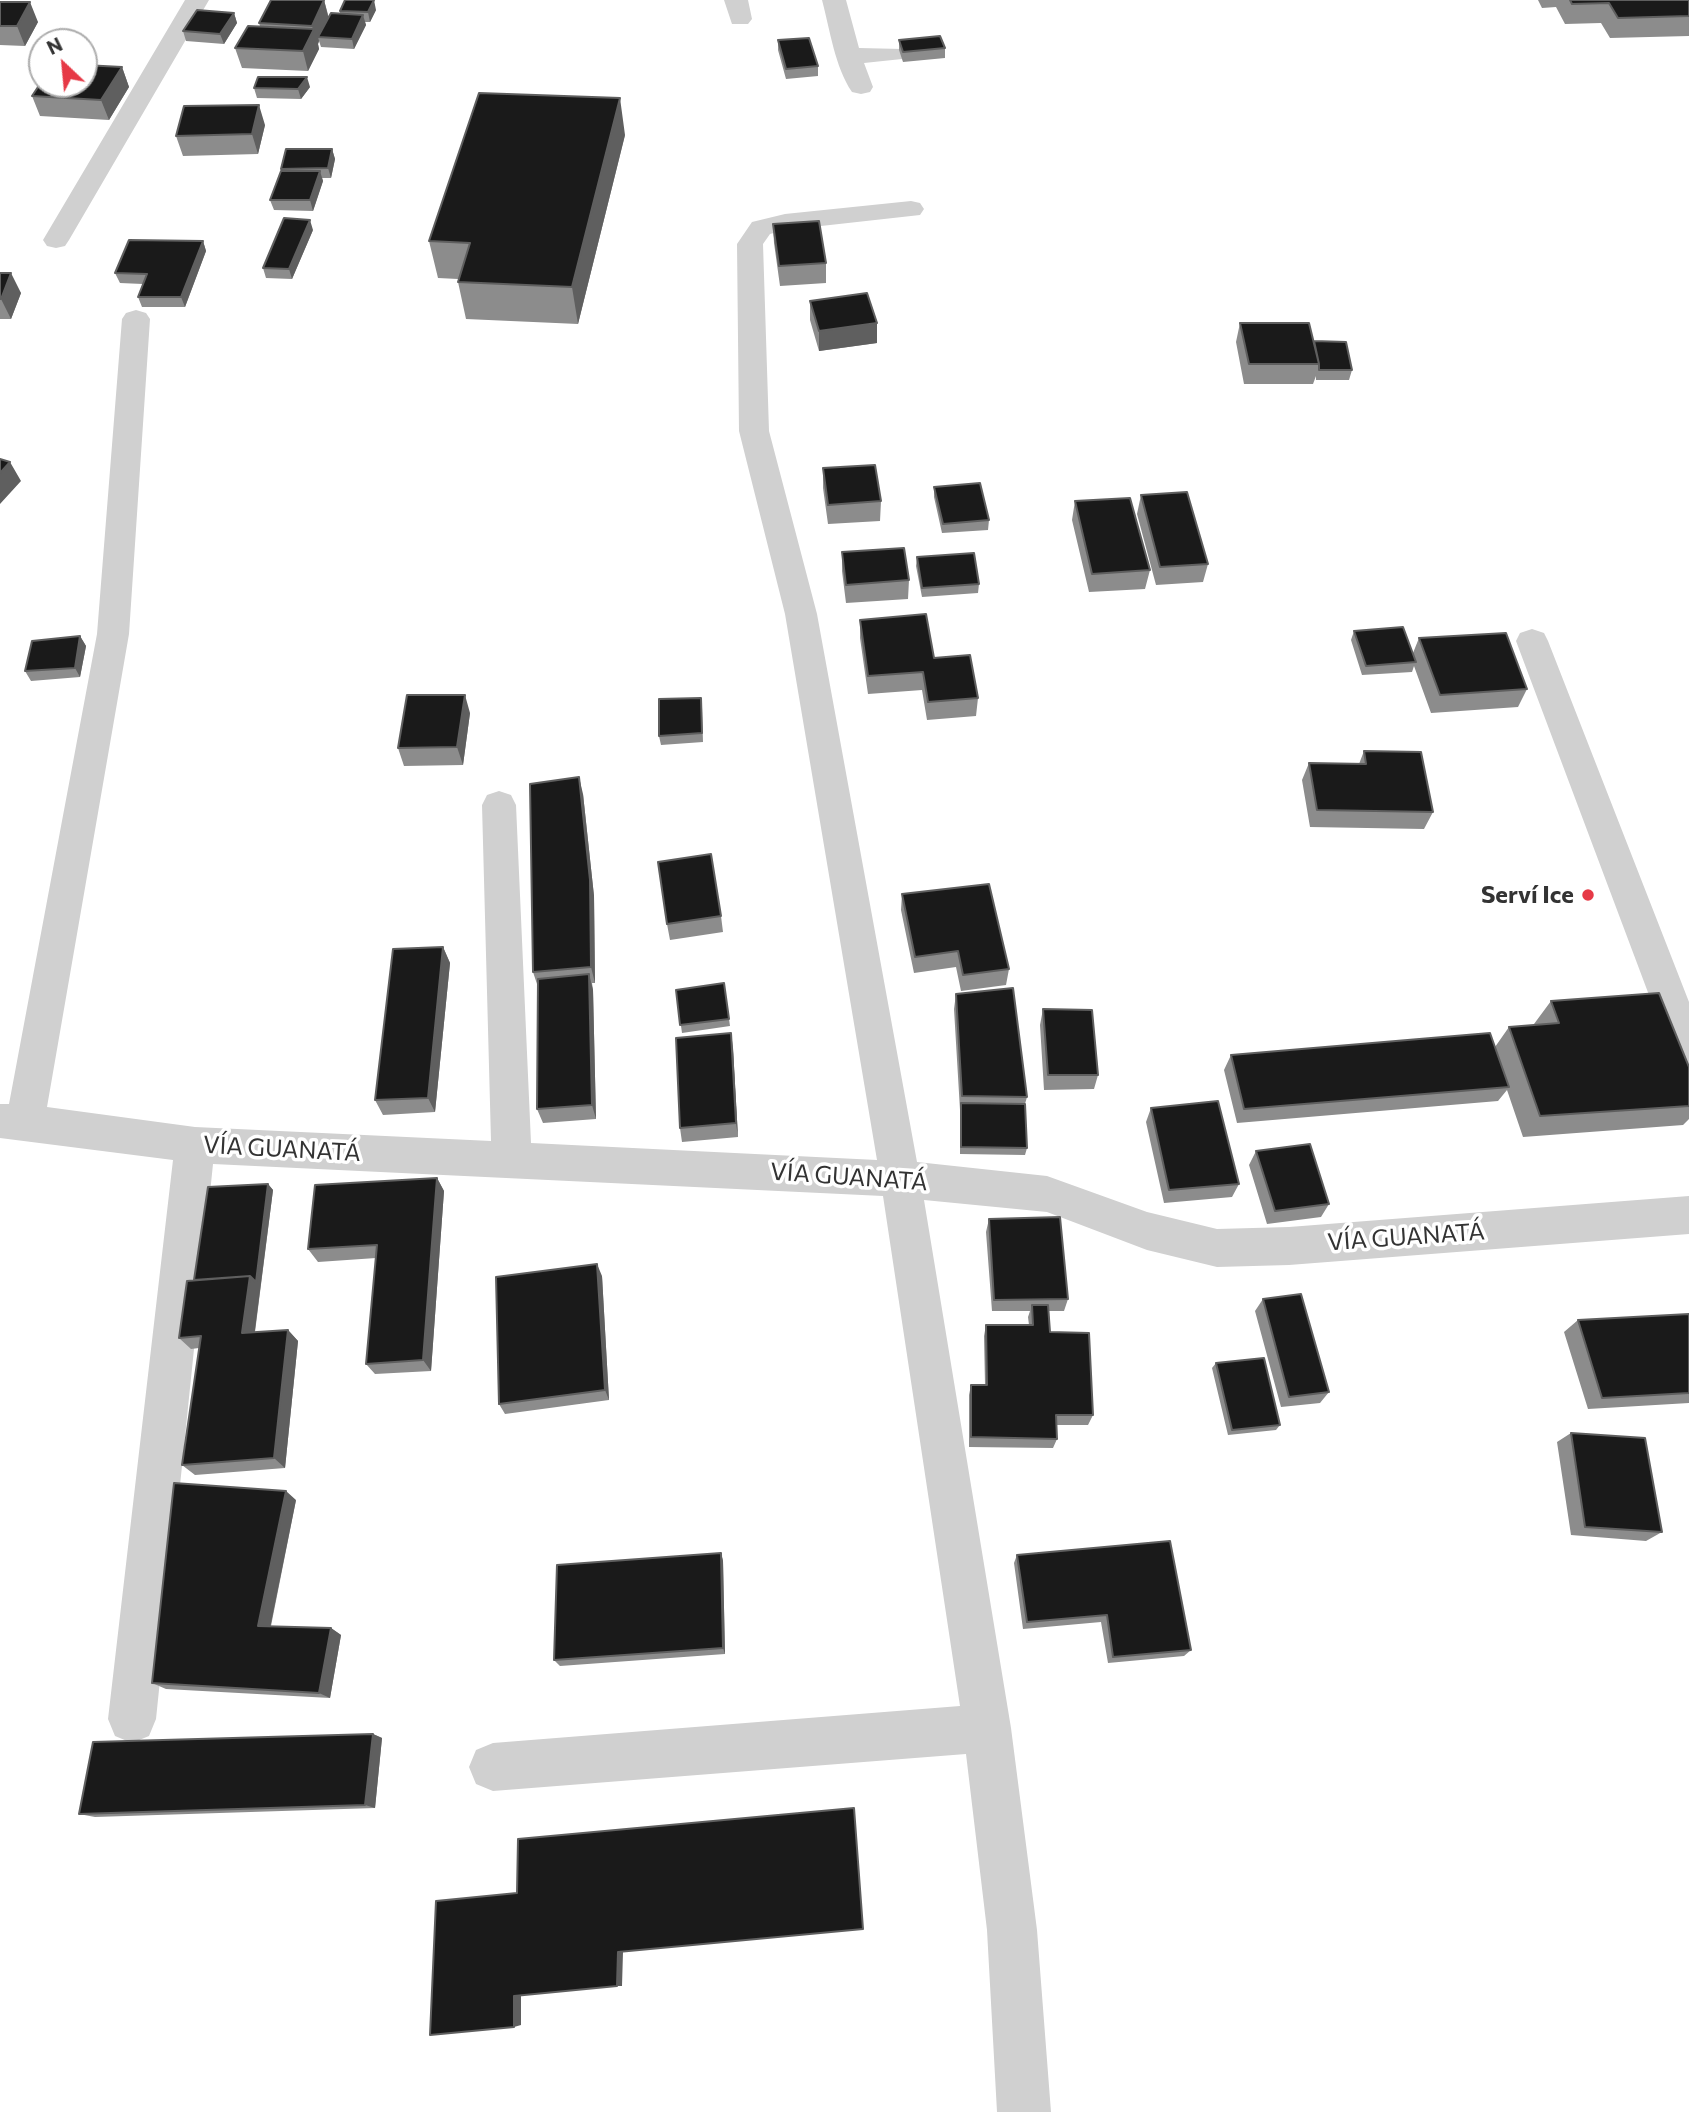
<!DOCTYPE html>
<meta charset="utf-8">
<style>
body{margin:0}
#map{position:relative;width:1689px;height:2112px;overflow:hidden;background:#fff;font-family:Commissioner,sans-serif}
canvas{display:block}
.north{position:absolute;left:28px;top:28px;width:70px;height:70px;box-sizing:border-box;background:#fff;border:2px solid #adadad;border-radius:50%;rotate:334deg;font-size:19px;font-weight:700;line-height:28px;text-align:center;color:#333}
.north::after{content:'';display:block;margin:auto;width:24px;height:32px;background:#e63946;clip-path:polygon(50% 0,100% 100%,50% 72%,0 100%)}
</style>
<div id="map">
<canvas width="1689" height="2112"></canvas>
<div class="north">N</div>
</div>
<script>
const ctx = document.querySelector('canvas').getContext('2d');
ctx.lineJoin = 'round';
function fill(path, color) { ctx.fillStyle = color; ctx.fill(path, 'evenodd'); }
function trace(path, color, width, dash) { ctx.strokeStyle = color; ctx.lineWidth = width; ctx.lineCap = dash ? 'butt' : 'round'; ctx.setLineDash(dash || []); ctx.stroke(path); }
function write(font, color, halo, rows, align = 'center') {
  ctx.font = font + ' Commissioner,sans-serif'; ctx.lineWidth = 7; ctx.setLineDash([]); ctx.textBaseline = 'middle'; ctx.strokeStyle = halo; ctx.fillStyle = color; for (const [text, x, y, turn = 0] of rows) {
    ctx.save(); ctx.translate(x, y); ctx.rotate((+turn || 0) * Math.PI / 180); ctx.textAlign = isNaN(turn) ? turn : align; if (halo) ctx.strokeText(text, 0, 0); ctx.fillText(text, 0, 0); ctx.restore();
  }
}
fill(new Path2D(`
 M185 0H209L69 240 65 246 56 248 47 246 43 240Z
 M724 0H748L752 19 748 24H732Z
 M822 0H846L859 48 902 49 905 54 902 59 864 63 873 87 870 92 861 94 852 92C835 67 830 30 822 0Z
 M911 201 920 203 924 209 920 215 785 230 770 234 763 244 769 431 817 614 917 1162 1047 1176 1147 1212 1217 1229 1289 1227 1689 1196V1234L1289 1265 1217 1267 1147 1250 1047 1212 924 1200 1011 1728 1037 1930 1051 2112H997L987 1930 966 1754 493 1791 476 1784 469 1767 476 1750 493 1743 960 1706 883 1196 213 1164 156 1719 149 1736 132 1743 115 1736 108 1719 173 1160 0 1138V1104H9L97 634 122 319 126 313 136 310 146 313 150 319 129 634 47 1107 195 1127 491 1141 482 805 487 795 499 791 511 795 516 805 531 1143 877 1160 785 614 739 431 737 244 752 222 785 214Z
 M1532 629 1544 633 1548 641 1689 1002V1068L1675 1063 1670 1051 1516 641 1520 633Z`), '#d0d0d0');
fill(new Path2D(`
 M324 0 329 18 340 14V11L376 10 370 22H365L366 25 354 49 321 47 319 41 318 44 319 49 308 71 242 68 235 48 260 26 259 23Z
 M1538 0H1689V36L1610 38 1601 23 1565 24 1556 7 1542 8Z
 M0 2 38 22 25 46 0 45Z
 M234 13 237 23 224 44 186 41 183 31Z
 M778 40 818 66V76L786 79 778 50Z
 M899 40 945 48V58L903 62 899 50Z
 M122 67 129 87 109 120 40 116 32 96Z
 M310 87 301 99 257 98 254 88Z
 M265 125 258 154 183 156 176 136Z
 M625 135 578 324 466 319 458 282V279L438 278 429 241Z
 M332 149 335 159 331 178H322L323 181 313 211 274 210 270 200 282 171 281 169Z
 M773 224 826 263V283L780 286 774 243Z
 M313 230 292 279 266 278 263 268Z
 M203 241 206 251 185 307H142L138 297 143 284 120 283 115 273Z
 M0 273 21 293 11 319H0Z
 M810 301 877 343 819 351 810 320Z
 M1240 323 1314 341 1352 370 1349 380H1316V376L1313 384H1244L1236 342Z
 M823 468 881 501 880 521 828 524 823 488Z
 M934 487 989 520 988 530 942 533 934 497Z
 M1141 495 1208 564 1203 582 1156 585 1137 514Z
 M1075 501 1150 570 1145 589 1089 592 1072 520Z
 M842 552 909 580 908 599 846 603 842 571Z
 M917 557 979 584 978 593 922 597 916 566Z
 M860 620 934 658 978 698 976 716 927 720 922 690 868 694 860 638Z
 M1354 631 1413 653 1419 638 1527 689 1518 707 1431 713 1414 666 1412 672 1362 675 1351 640Z
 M80 636 86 646 80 677 31 681 25 671Z
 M702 707 703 742 661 745 659 736Z
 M470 713 463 765 404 766 398 748Z
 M1364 751 1433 812 1424 829 1310 827 1302 780 1309 763 1359 764Z
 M583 794 594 896 595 983H592L593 990 596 1119 543 1123 537 1109 538 987 533 972Z
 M902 894 1009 969 1006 985 961 991 956 967 914 973 901 910Z
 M721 916 723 932 670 940 667 924Z
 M443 947 450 963 435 1112 383 1115 375 1100Z
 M724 983 730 1026 682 1033 676 990Z
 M956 994 1027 1097 1025 1104 1027 1148 1025 1155 960 1154V1110L954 1009Z
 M1551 1001 1689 1067V1119L1683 1125 1523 1137 1507 1090 1498 1101 1237 1123 1224 1070 1231 1055 1495 1047 1509 1027 1535 1025 1534 1024Z
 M1043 1009 1098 1075 1094 1089 1044 1090 1040 1025Z
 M733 1048 738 1137 682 1142 680 1128Z
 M1151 1108 1239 1184 1232 1197 1164 1203 1146 1122Z
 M1256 1151 1329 1204 1321 1217 1267 1224 1249 1165Z
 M437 1178 444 1191 431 1371 375 1374 366 1364 376 1258 318 1262 308 1249Z
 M268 1184 273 1190 255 1332 288 1330 298 1341 285 1468 195 1475 182 1465 199 1348 191 1349 179 1338Z
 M989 1219 1068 1299 1064 1311H1049L1050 1332 1093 1415 1088 1425H1057V1439L1053 1448 969 1447V1395L971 1385H985L984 1336 986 1325H1029L1028 1317 1030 1311H992L986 1232Z
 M602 1276 609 1400 505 1414 499 1404Z
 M1263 1299 1329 1392 1320 1403 1281 1407 1255 1311Z
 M1689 1314V1403L1588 1409 1564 1332 1578 1320Z
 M1216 1363 1280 1425 1276 1430 1228 1435 1212 1368Z
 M1571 1433 1662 1532 1646 1541 1571 1535 1557 1442Z
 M296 1500 271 1626 331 1628 341 1635 330 1698 166 1689 152 1683Z
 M721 1553 723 1561 725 1654 560 1666 554 1660Z
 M1017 1555 1191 1650 1184 1656 1108 1663 1101 1622 1023 1629 1014 1563Z
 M373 1734 382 1738 375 1808 95 1817 79 1814Z`), '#8c8c8c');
fill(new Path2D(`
 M324 0 329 20 318 37 319 41 318 44 319 49 308 71 303 51 313 30 312 26Z
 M374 0 376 10 370 22 368 12Z
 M30 2 38 22 25 46 17 26Z
 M234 13 237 23 224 44 220 34Z
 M363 15 366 25 354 49 352 39Z
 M122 67 129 87 109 120 101 100Z
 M307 77 310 87 301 99 298 89Z
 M620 98 625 135 578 324 572 287Z
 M259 105 265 125 258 154 252 134Z
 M332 149 335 159 331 178 328 168Z
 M320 171 323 181 313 211 310 200Z
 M310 220 313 230 292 279 289 269Z
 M203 241 206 251 185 307 181 297Z
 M11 273 21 293 11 319 1 299Z
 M877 323V343L819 351V331Z
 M10 462 21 481 0 504V473Z
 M80 636 86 646 80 677 75 668Z
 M465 695 470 713 463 765 457 747Z
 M579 777 583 794 594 896 595 983 591 967Z
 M443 947 450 963 435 1112 428 1098Z
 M589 974 593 990 596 1119 592 1105Z
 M731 1033 733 1048 738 1137 736 1123Z
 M437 1178 444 1191 431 1371 423 1360Z
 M268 1184 273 1190 253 1345 242 1333 250 1276Z
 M597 1264 602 1276 609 1400 605 1390Z
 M288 1330 298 1341 285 1468 274 1458Z
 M286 1491 296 1500 269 1633 258 1626Z
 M721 1553 723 1561 725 1654 723 1648Z
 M331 1628 341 1635 330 1698 319 1693Z
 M373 1734 382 1738 375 1808 365 1805Z
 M618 1952H623L622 1986H617Z
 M521 1995V2025L514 2027V1996Z`), '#5f5f5f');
const building = new Path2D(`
 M271 0H324L312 26 259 23Z
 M345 0H374L368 12 340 11Z
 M1570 0H1689V16L1618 18 1609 3 1572 4Z
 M0 2H30L17 26H0Z
 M197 10 234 13 220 34 183 31Z
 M331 13 363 15 352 39 318 37Z
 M248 26 314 29 303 51 235 48Z
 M940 36 945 48 903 52 899 40Z
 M809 38 818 66 786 69 778 40Z
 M84 65 122 67 101 100 32 96 42 81V84H84Z
 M258 77H307L298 89 254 88Z
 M479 93 620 98 572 287 458 282 470 243 429 241Z
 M259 105 252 134 176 136 184 106Z
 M286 149H332L328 168 281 169Z
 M281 171H320L310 200H270Z
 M284 218 310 220 289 269 263 268Z
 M819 221 826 263 779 266 773 224Z
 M129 240 203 241 181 297H138L147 274 115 273Z
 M0 273H11L1 299H0Z
 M867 293 877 323 819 331 810 301Z
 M1240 323H1309L1319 364H1249Z
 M1314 341 1346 342 1352 370H1319V364Z
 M0 459 10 462 0 473Z
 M875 465 881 501 828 505 823 468Z
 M980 483 989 520 943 524 934 487Z
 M1187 492 1208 564 1160 567 1141 495Z
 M1130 498 1150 570 1092 574 1075 501Z
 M904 548 909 580 846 585 842 552Z
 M974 553 979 584 922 588 917 557Z
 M926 614 934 658 970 655 978 698 928 702 923 672 868 676 860 620Z
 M1403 627 1416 662 1366 666 1354 631Z
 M1506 633 1527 689 1440 695 1419 638Z
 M80 636 75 668 25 671 32 641Z
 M407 695H465L457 747 398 748Z
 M701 698 702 733 659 736V699Z
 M1364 751 1421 752 1433 812 1317 810 1309 763 1366 764Z
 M579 777 590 880 591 967 533 972 530 784Z
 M711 854 721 916 667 924 658 862Z
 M989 884 1009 969 963 975 958 951 915 957 902 894Z
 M443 947 428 1098 375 1100 393 949Z
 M589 974 592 1105 537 1109 538 979Z
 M724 983 729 1019 680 1025 676 990Z
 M1013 988 1027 1097 962 1096 956 994Z
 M1659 993 1689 1067V1106L1540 1116 1509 1027 1559 1023 1551 1001Z
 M1043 1009 1092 1010 1098 1075H1048Z
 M731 1033 736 1123 680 1128 676 1038Z
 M1490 1033 1509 1087 1244 1109 1231 1055Z
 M1218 1101 1239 1184 1169 1190 1151 1108Z
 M961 1103 1025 1104 1027 1148 961 1147Z
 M1310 1144 1329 1204 1275 1211 1256 1151Z
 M437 1178 423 1360 366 1364 377 1245 308 1249 315 1185Z
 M268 1184 256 1282 250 1276 194 1280 208 1187Z
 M1060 1217 1068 1299 994 1300 989 1219Z
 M597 1264 605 1390 499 1404 496 1277Z
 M250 1276 242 1333 288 1330 274 1458 182 1465 201 1336 179 1338 187 1281Z
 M1301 1294 1329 1392 1289 1397 1263 1299Z
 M1032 1305H1048L1050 1332 1089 1333 1093 1415H1056L1057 1439 971 1437V1385H987L986 1325H1033Z
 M1689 1314V1393L1602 1398 1578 1320Z
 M1264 1358 1280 1425 1232 1430 1216 1363Z
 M1571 1433 1645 1438 1662 1532 1585 1527Z
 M174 1483 286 1491 258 1626 331 1628 319 1693 152 1683Z
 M1170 1541 1191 1650 1113 1657 1107 1615 1027 1622 1017 1555Z
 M721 1553 723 1648 554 1660 557 1565Z
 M373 1734 365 1805 79 1814 93 1742Z
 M854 1808 863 1929 618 1952 617 1986 514 1996V2027L430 2035 436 1901 517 1893 518 1839Z`);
fill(building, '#1a1a1a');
trace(building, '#5f5f5f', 2);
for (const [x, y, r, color] of [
 [1588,895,7,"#e63946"]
]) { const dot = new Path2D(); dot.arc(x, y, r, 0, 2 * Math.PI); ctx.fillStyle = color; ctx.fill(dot); trace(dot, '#fff', 2.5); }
write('bold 24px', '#333', '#fff', [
 ["Serví Ice",1574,895]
], 'right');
write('24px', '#333', '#fff', [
 ["VÍA GUANATÁ",282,1149,3],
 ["VÍA GUANATÁ",849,1177,4],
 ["VÍA GUANATÁ",1406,1237,-4]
]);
</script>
